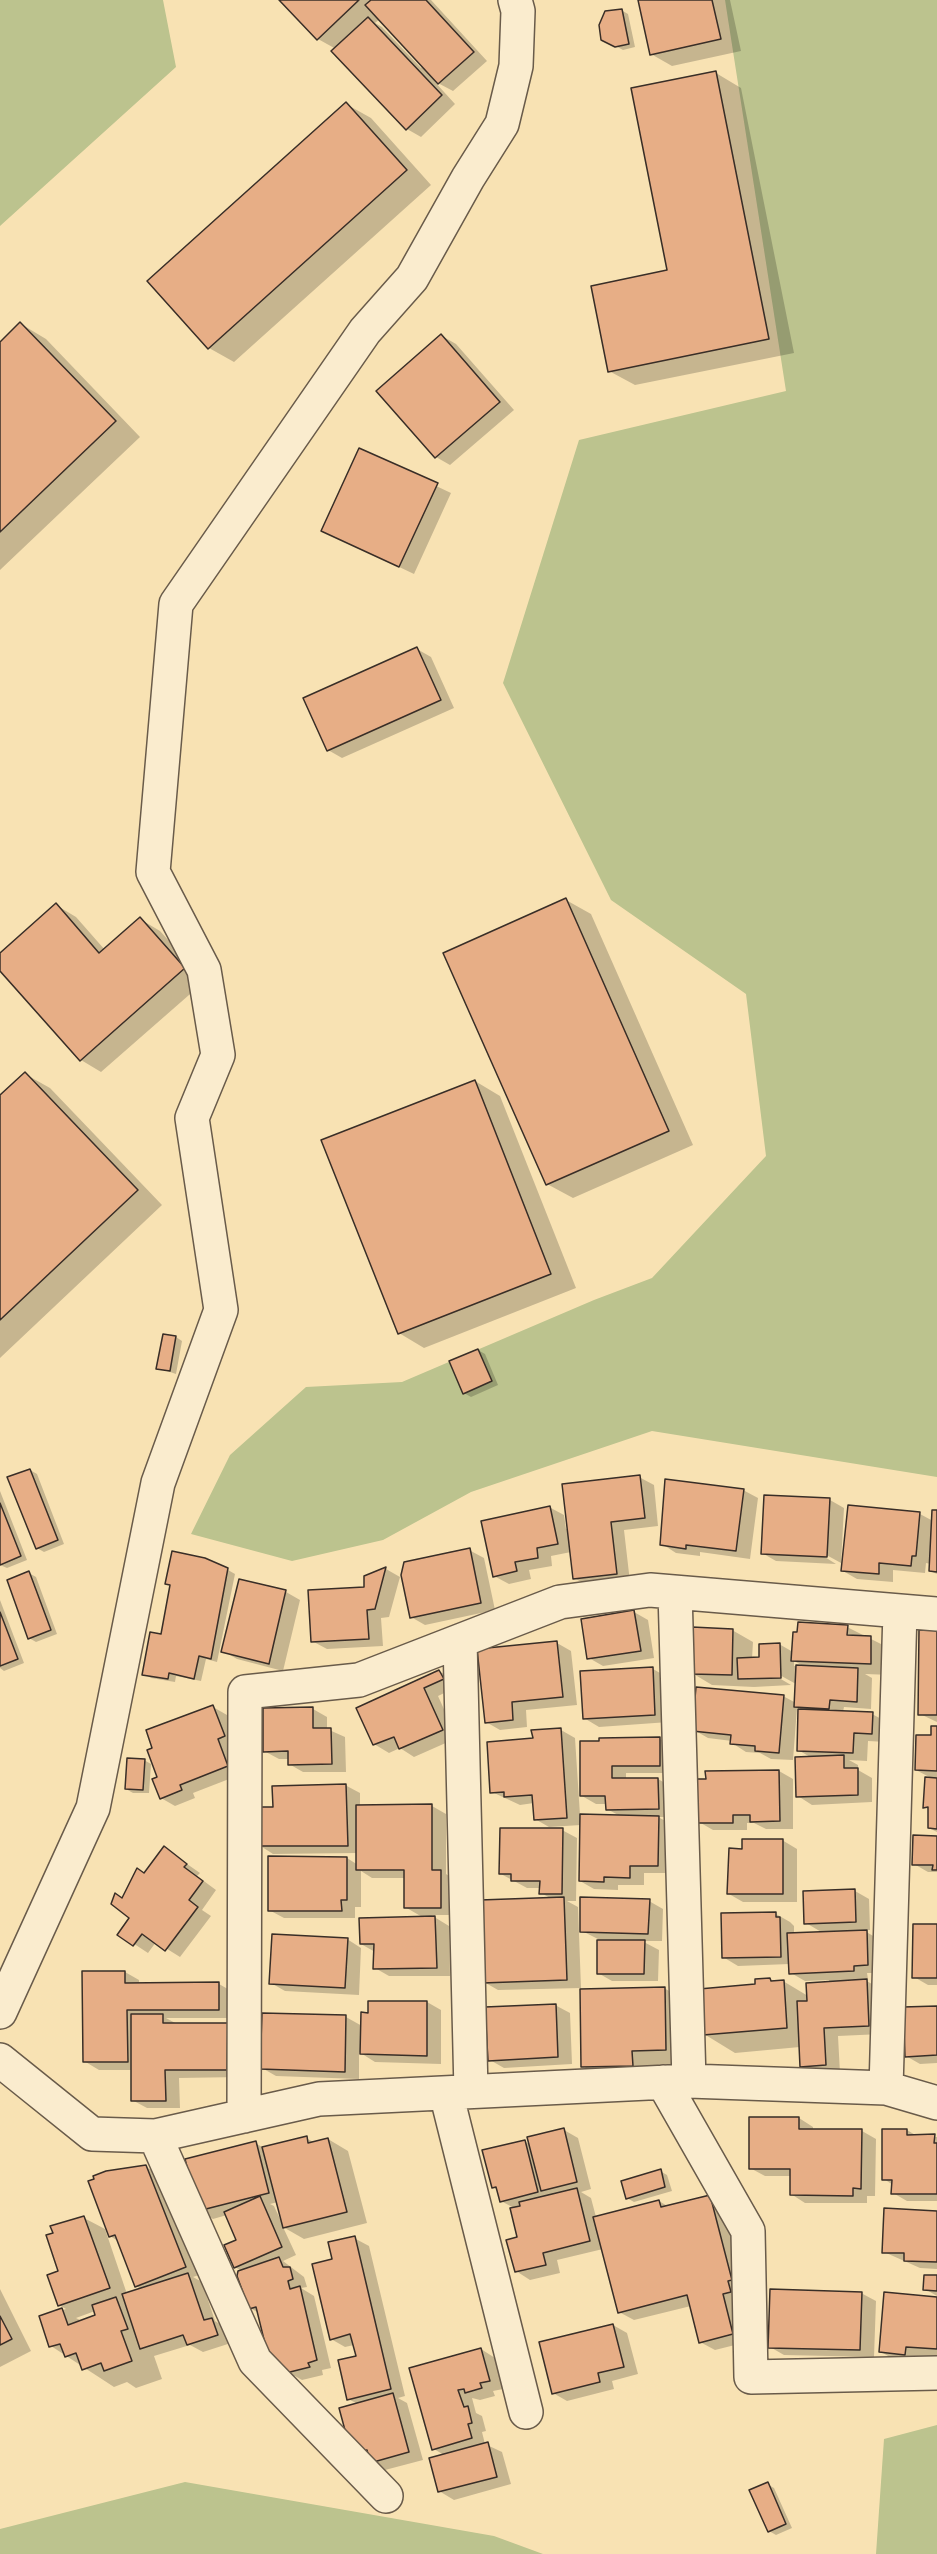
<!DOCTYPE html>
<style>
body{margin:0}
canvas{display:block;background:#f8e2b3}
</style>
<canvas width="937" height="2554"></canvas>
<script>
const ctx = document.querySelector('canvas').getContext('2d');
ctx.lineJoin = 'round';
function fill(path, color) { ctx.fillStyle = color; ctx.fill(path, 'evenodd'); }
function trace(path, color, width, dash) { ctx.strokeStyle = color; ctx.lineWidth = width; ctx.lineCap = dash ? 'butt' : 'round'; ctx.setLineDash(dash || []); ctx.stroke(path); }
fill(new Path2D(`
 M0 0H163L176 67 0 226Z
 M725 0H937V1477L652 1431 471 1492 383 1540 292 1561 191 1534 230 1455 306 1387 402 1382 594 1300 652 1278 766 1156 746 994 611 900 503 683 579 440 786 391Z
 M937 2425V2554H876L884 2439Z
 M185 2482 494 2536 543 2554H0V2529Z`), '#bcc38e');
fill(new Path2D(`
 M281 0H431L487 61 453 91 434 81 455 104 421 137 407 129 336 49 318 39ZM380 19 423 66 421 68 382 27 375 23Z
 M639 0H730L741 51 672 66 651 54Z
 M621 10 628 14 635 47 623 50 610 43Z
 M716 73 741 88 794 353 635 385 609 371 669 271Z
 M346 104 371 118 431 185 234 362 209 348Z
 M21 324 46 339 140 437 0 570V344Z
 M442 336 456 344 514 410 450 465 436 457Z
 M360 450 451 493 414 574 323 531Z
 M417 649 431 657 454 708 342 758 328 750Z
 M566 900 591 914 693 1145 573 1198 547 1184Z
 M56 905 76 917 105 950 140 919 160 931 205 981 101 1072 81 1060 0 969V955Z
 M25 1074 50 1088 162 1205 0 1358V1097Z
 M475 1081 500 1096 576 1288 424 1348 399 1333Z
 M176 1337 182 1341 176 1374 158 1368Z
 M478 1350 485 1354 498 1385 471 1397 464 1393Z
 M30 1470 37 1474 64 1544 44 1552 37 1548Z
 M639 1477 654 1485 658 1526 624 1530 630 1582 589 1586 574 1578 571 1552 551 1556 552 1566 529 1570 531 1579 509 1584 494 1576 549 1507 564 1515 566 1529 569 1528Z
 M743 1490 758 1498 750 1559 700 1552V1556L676 1553 662 1544Z
 M0 1491 27 1560 7 1568 0 1565Z
 M830 1500 844 1508 841 1563 821 1552 820 1554 836 1564 776 1561 762 1553Z
 M849 1507 920 1514 933 1521 937 1512V1574L930 1571 931 1564 926 1563 925 1573 893 1570V1582L857 1579 843 1571Z
 M469 1550 484 1558 495 1610 425 1625 411 1617Z
 M386 1569 400 1577 389 1617 381 1618 383 1646 327 1649 312 1641 366 1588 365 1577Z
 M228 1570 235 1574 217 1662 206 1659 201 1681 176 1676 175 1682 151 1678 144 1674 162 1636 171 1586 167 1583Z
 M29 1573 36 1577 57 1634 36 1642 29 1638Z
 M240 1581 286 1592 300 1600 283 1671 237 1659 223 1651Z
 M0 1600 24 1663 4 1671 0 1668Z
 M634 1612 648 1620 654 1658 603 1666 589 1658Z
 M847 1627 891 1649V1675L865 1674 872 1678 871 1709 844 1707 843 1712 872 1714 887 1722 886 1742 868 1741 867 1761 849 1760 858 1765V1770L872 1778V1802L812 1805 798 1796 812 1758 798 1750 800 1708H797L793 1760 771 1759 760 1753 746 1752 732 1743V1741L708 1738 694 1730 783 1696 796 1703V1684L776 1673 774 1675 791 1685 754 1687 712 1685 692 1673 732 1630 753 1642 752 1659H761L779 1644 793 1652ZM794 1661 805 1667 794 1666Z
 M937 1632V1722L920 1714Z
 M557 1643 571 1651 577 1705 526 1710 527 1727 500 1730 486 1722Z
 M653 1669 667 1677 669 1722 599 1727 584 1718Z
 M439 1671 454 1680 457 1687 438 1696 457 1738 414 1757 400 1748 389 1753 374 1744 358 1709Z
 M213 1707 227 1715 238 1744 242 1774 193 1793 195 1798 175 1806 161 1798 159 1778Z
 M313 1709 327 1717V1729L345 1737 346 1772H303L289 1764V1759H279L264 1751Z
 M937 1727V1832L929 1828V1810L925 1807 933 1779 916 1770Z
 M561 1730 575 1738 580 1815 620 1816 607 1809V1804H596L582 1796 581 1742 660 1739 674 1747V1773H626V1779H658L672 1787V1817H658L673 1825 672 1873H644V1885H618V1890L594 1889 580 1881 581 1825 549 1827 535 1819 534 1803 520 1805 492 1792 534 1740Z
 M144 1760 151 1764 149 1793H133L126 1789Z
 M779 1771 793 1779V1829H766L754 1823H747V1830H713L699 1822Z
 M345 1785 360 1793V1806H432L446 1814V1874L455 1880V1915H431L449 1926 450 1976H389L375 1968V1952L361 1944 424 1918 405 1907V1878H372L361 1871V1907H355V1918H284L269 1910 347 1858 358 1865V1853L273 1854 259 1845 274 1809Z
 M562 1830 577 1838 576 1901H567L578 1907 581 1988 498 1990 484 1982 552 1899 541 1893V1888H527L501 1874Z
 M937 1837V1872H928L914 1864Z
 M782 1840 797 1849V1902H743L729 1894 743 1850Z
 M164 1848 200 1873 197 1876 216 1890 202 1910 211 1916 180 1957 156 1942 148 1953 119 1934 131 1917 123 1900Z
 M855 1891 869 1899 870 1930H863L880 1940 882 1973H867L868 1979H863L881 1989 882 2034 838 2036 840 2073 815 2074 801 2066 800 2047 735 2053 704 2034 783 1981 808 1996 829 1983V1980L805 1981 791 1973 790 1964 738 1966 723 1957 776 1914 790 1922 794 1926V1935L823 1933 806 1923Z
 M649 1901 663 1909 662 1941H642L659 1950 658 1981H612L598 1973V1939L580 1930Z
 M937 1926V1985H928L914 1977Z
 M347 1939 361 1948 359 1995 285 1991 271 1983Z
 M125 1972 139 1980V1984H219L233 1992V2018H166L177 2024H227L241 2077 179 2078 180 2108H147L132 2100V2070H99L84 2061Z
 M664 1988 690 2003 691 2064 657 2065V2080L608 2081 583 2066Z
 M427 2002 441 2010V2064L375 2062 359 2052V2079L276 2076 262 2068 346 2017 362 2026 369 2014Z
 M555 2005 570 2013 572 2064 504 2068 490 2060Z
 M937 2007V2063L920 2064 906 2056Z
 M799 2118 813 2127V2130L862 2131 876 2139 875 2196H867V2203H805L791 2194V2176H765L750 2168Z
 M564 2130 578 2138 591 2189 581 2192 591 2198 596 2217 659 2201 669 2207 710 2196 724 2205 746 2288 747 2342 715 2350 700 2342 691 2306 634 2320 619 2312 603 2249 557 2260 560 2273 530 2280 516 2271 519 2238 514 2208 501 2201 499 2191 493 2187 524 2141 531 2145Z
 M907 2130 917 2136 937 2137V2201H907L893 2193V2185L884 2179Z
 M306 2138 315 2143 328 2139 348 2151 367 2223 304 2239 283 2227 296 2255 283 2261 304 2277 307 2287 301 2288 314 2296 331 2368 322 2370 323 2375 302 2380 295 2376 290 2378 275 2369 259 2313 250 2308 238 2276 240 2270 235 2267 238 2241 227 2215 213 2219 199 2210 255 2143 264 2148ZM278 2202 282 2221H281L274 2206 270 2204Z
 M146 2167 160 2175 199 2275 193 2277 202 2282 215 2321 226 2328 231 2343 203 2352 190 2345 154 2356 162 2379 136 2388 127 2382 114 2387 51 2346 41 2317 66 2309 59 2305 60 2272 84 2218 105 2229 127 2294 141 2289 136 2286 118 2241 110 2236ZM95 2311 97 2316 82 2321 76 2318Z
 M660 2171 667 2175 672 2191 634 2202 627 2198Z
 M937 2212V2269L920 2268 884 2252Z
 M354 2238 369 2246 405 2396 398 2398 407 2403 423 2460 385 2470 371 2462 359 2451 358 2404 348 2399 357 2357 354 2345 345 2347 331 2339 334 2260Z
 M937 2277V2296L925 2289Z
 M0 2289 31 2351 0 2367Z
 M861 2293 876 2301 874 2357 784 2355 770 2347Z
 M937 2298V2361L906 2366 881 2352Z
 M613 2325 627 2333 638 2374 612 2381 614 2389 567 2401 553 2393Z
 M481 2349 495 2358 503 2389 493 2391 495 2396 480 2400 472 2398 476 2413 482 2416 486 2431 482 2432 485 2444 502 2452 511 2484 454 2500 439 2491 444 2455 434 2449 411 2369Z
 M767 2484 774 2488 792 2528 776 2535 769 2531Z`), '#0003');
const building = new Path2D(`
 M279 0H359L317 40Z
 M371 0H426L474 52 438 84 365 5Z
 M638 0H712L721 39 650 55Z
 M622 9 629 44 615 47 601 40 599 25 605 11Z
 M368 17 442 95 406 130 331 51Z
 M716 71 769 339 608 372 591 286 667 270 631 88Z
 M346 102 407 170 208 349 147 281Z
 M20 322 116 421 0 532V342Z
 M441 334 500 402 435 458 376 391Z
 M359 448 438 483 399 567 321 531Z
 M417 647 441 700 327 751 303 698Z
 M566 898 669 1131 546 1185 443 953Z
 M56 903 99 953 140 917 185 968 80 1061 0 971V953Z
 M25 1072 138 1190 0 1320V1095Z
 M475 1080 551 1274 398 1334 321 1140Z
 M163 1334 176 1336 170 1371 156 1369Z
 M478 1349 492 1381 463 1394 449 1361Z
 M30 1469 58 1540 36 1549 7 1477Z
 M640 1475 645 1518 611 1522 617 1574 573 1579 562 1484Z
 M665 1479 744 1489 736 1551 686 1545V1549L660 1545Z
 M764 1495 830 1498 827 1557 761 1554Z
 M0 1503 21 1556 0 1565Z
 M848 1505 920 1512 916 1556H912L911 1566 879 1563V1574L841 1571Z
 M550 1506 558 1544 537 1548 538 1558 515 1562 517 1571 493 1577 481 1521Z
 M932 1510H937V1572L929 1571Z
 M470 1548 481 1603 410 1618 401 1575 404 1562Z
 M172 1551 205 1558 228 1568 211 1659 199 1656 194 1679 169 1673 168 1679 142 1675 150 1632 161 1634 170 1585 165 1584Z
 M386 1567 375 1609 367 1610 369 1639 311 1642 308 1590 364 1587V1576Z
 M29 1571 51 1630 28 1639 7 1580Z
 M239 1579 286 1590 269 1664 221 1652Z
 M634 1610 641 1651 587 1659 581 1619Z
 M0 1612 18 1659 0 1666Z
 M798 1622 848 1625 847 1635 871 1636V1664L791 1661 793 1632H797Z
 M692 1627 733 1629 732 1675 691 1674Z
 M919 1630H937V1715H918Z
 M557 1641 563 1697 512 1702 513 1720 485 1723 477 1649Z
 M780 1643 781 1678 738 1679 737 1658 759 1657V1644Z
 M796 1665 858 1668 857 1702 830 1700 829 1709 794 1707Z
 M653 1667 655 1715 583 1719 580 1671Z
 M439 1670 444 1679 424 1688 443 1730 399 1749 394 1737 373 1745 356 1708Z
 M696 1687 784 1695 779 1753 755 1751V1746L730 1744 731 1735 692 1731Z
 M213 1705 225 1736 218 1739 228 1766 180 1785 182 1790 160 1799 152 1779 157 1777 147 1750 152 1748 146 1730Z
 M313 1707V1728H331L332 1764 288 1765V1751L263 1752V1708Z
 M798 1709 873 1712 872 1734 854 1733 853 1753 797 1751Z
 M931 1726H937V1771L915 1770 916 1735H931Z
 M561 1728 567 1818 534 1820 532 1795 504 1797V1792L490 1793 487 1742 533 1738 531 1730Z
 M660 1737V1766H612V1778H658L659 1809 606 1810 605 1796H580V1741H599V1738Z
 M844 1755V1768H858V1795L796 1797 795 1757Z
 M127 1758 145 1759 143 1790 125 1789Z
 M779 1770 780 1821 750 1822V1815H733V1823H697L696 1779H706L705 1771Z
 M925 1777 937 1778V1829L928 1828V1807L923 1808Z
 M346 1784 348 1846H258L257 1807H273L272 1786Z
 M432 1804V1870H441V1908H404V1870H356V1805Z
 M580 1814 659 1816 658 1866H630V1878L604 1877V1882L579 1881Z
 M500 1828H563L562 1894H539L540 1881H511V1874H499Z
 M913 1835 937 1836V1870H932L933 1865H912Z
 M742 1839H783V1894H727L729 1848 742 1849Z
 M164 1846 187 1864 184 1867 203 1881 189 1900 198 1907 165 1951 142 1934 133 1946 117 1935 129 1918 111 1904 115 1893 122 1898 137 1868 144 1873Z
 M268 1856 347 1857V1900H341L342 1911H268Z
 M855 1889 856 1922 804 1924 803 1891Z
 M564 1897 567 1980 482 1983 480 1900Z
 M580 1897 650 1899 648 1934 580 1932Z
 M776 1912V1917H780L781 1957 722 1958 721 1913Z
 M435 1916 437 1968 373 1969 374 1944H360L359 1918Z
 M913 1924H937V1978H912Z
 M867 1930 868 1965 854 1966V1971L789 1974 787 1933Z
 M272 1934 348 1938 345 1988 269 1984Z
 M597 1940H645L644 1974H597Z
 M82 1971H125V1983L219 1982V2010H127L128 2062H83Z
 M770 1978 771 1981 784 1980 787 2028 703 2035 699 1989 755 1984V1979Z
 M867 1979 869 2026 824 2028 826 2065 800 2067 797 2001H807L806 1983Z
 M665 1987 666 2050 632 2051 633 2066 581 2067 580 1989Z
 M368 2001H427V2056L360 2054 361 2012 368 2013Z
 M556 2004 558 2057 488 2061 485 2007Z
 M937 2006V2055L905 2057 903 2007Z
 M262 2013 346 2015 345 2072 260 2069Z
 M131 2014H163V2023H228L227 2070H165L166 2101H131Z
 M749 2117H799V2129H862L861 2189 853 2188V2196L790 2195V2169H749Z
 M564 2128 577 2182 541 2191 527 2137Z
 M882 2129H907V2135L935 2134 934 2143H937V2194H891L892 2180H882Z
 M307 2136 308 2143 328 2138 347 2212 283 2228 262 2147Z
 M525 2140 538 2192 500 2202 496 2187 492 2188 482 2150Z
 M256 2141 269 2193 198 2211 185 2159Z
 M146 2165 186 2267 135 2287 115 2235 109 2237 88 2181 94 2179 93 2176 106 2171Z
 M661 2169 665 2187 626 2199 621 2181Z
 M577 2188 590 2241 543 2253 546 2265 515 2272 506 2240 517 2237 510 2208 520 2206 519 2202Z
 M710 2195 732 2280 728 2281 731 2292 723 2294 733 2334 699 2343 687 2295 618 2313 593 2217 659 2200 661 2207Z
 M260 2196 282 2247 234 2268 224 2245 236 2240 224 2212Z
 M884 2208 937 2211V2262L904 2261V2253H882Z
 M84 2216 110 2288 58 2306 47 2275 58 2271 46 2235 53 2233 50 2226Z
 M355 2236 391 2389 347 2400 338 2360 356 2356 350 2334 330 2340 312 2264 332 2259 328 2242Z
 M279 2257 283 2267H290L293 2279 288 2281 290 2289 300 2286 317 2360 308 2363 310 2367 286 2373 285 2368 274 2370 269 2360 256 2307 249 2309 237 2276 238 2271Z
 M188 2273 204 2320 212 2318 218 2335 187 2345 183 2335 140 2349 122 2294Z
 M924 2275H937V2291L923 2290Z
 M770 2289 862 2292 860 2350 768 2348Z
 M884 2292 937 2297V2349L906 2347 905 2355 879 2352Z
 M116 2297 128 2329 121 2331 132 2361 104 2371 101 2363 82 2370 76 2353 65 2357 60 2344 49 2347 39 2316 62 2308 68 2325 95 2315 92 2305Z
 M0 2316 12 2339 0 2345Z
 M613 2324 624 2367 598 2373 600 2382 552 2394 539 2342Z
 M481 2348 490 2381 480 2383 482 2388 465 2393 464 2389 458 2390 464 2407 468 2406 472 2423 468 2424 472 2438 432 2450 409 2368Z
 M393 2393 409 2452 370 2463 367 2450 358 2452 349 2445 339 2408Z
 M488 2442 497 2477 438 2492 429 2458Z
 M768 2482 786 2524 768 2532 749 2490Z`);
fill(building, '#e7ae86');
trace(building, '#392e27', 1.5);
const minor = new Path2D(`
 M675 1592 689 2081
 M460 1641 471 2091
 M0 2012 93 1808 158 1483 221 1310 192 1118 218 1055 204 970 153 872 176 604 365 331 412 278 468 178 502 124 516 66 518 11 515 0
 M0 2060 92 2134 155 2136 319 2099 689 2081 886 2088 937 2103
 M663 2082 748 2231 751 2377 937 2373
 M886 2088 900 1611
 M446 2093 526 2412
 M244 2116 245 1692 359 1680 560 1602 650 1590 937 1614
 M155 2136 255 2361 386 2496`);
trace(minor, '#695b4a', 36);
trace(minor, '#faecce', 33);
</script>
